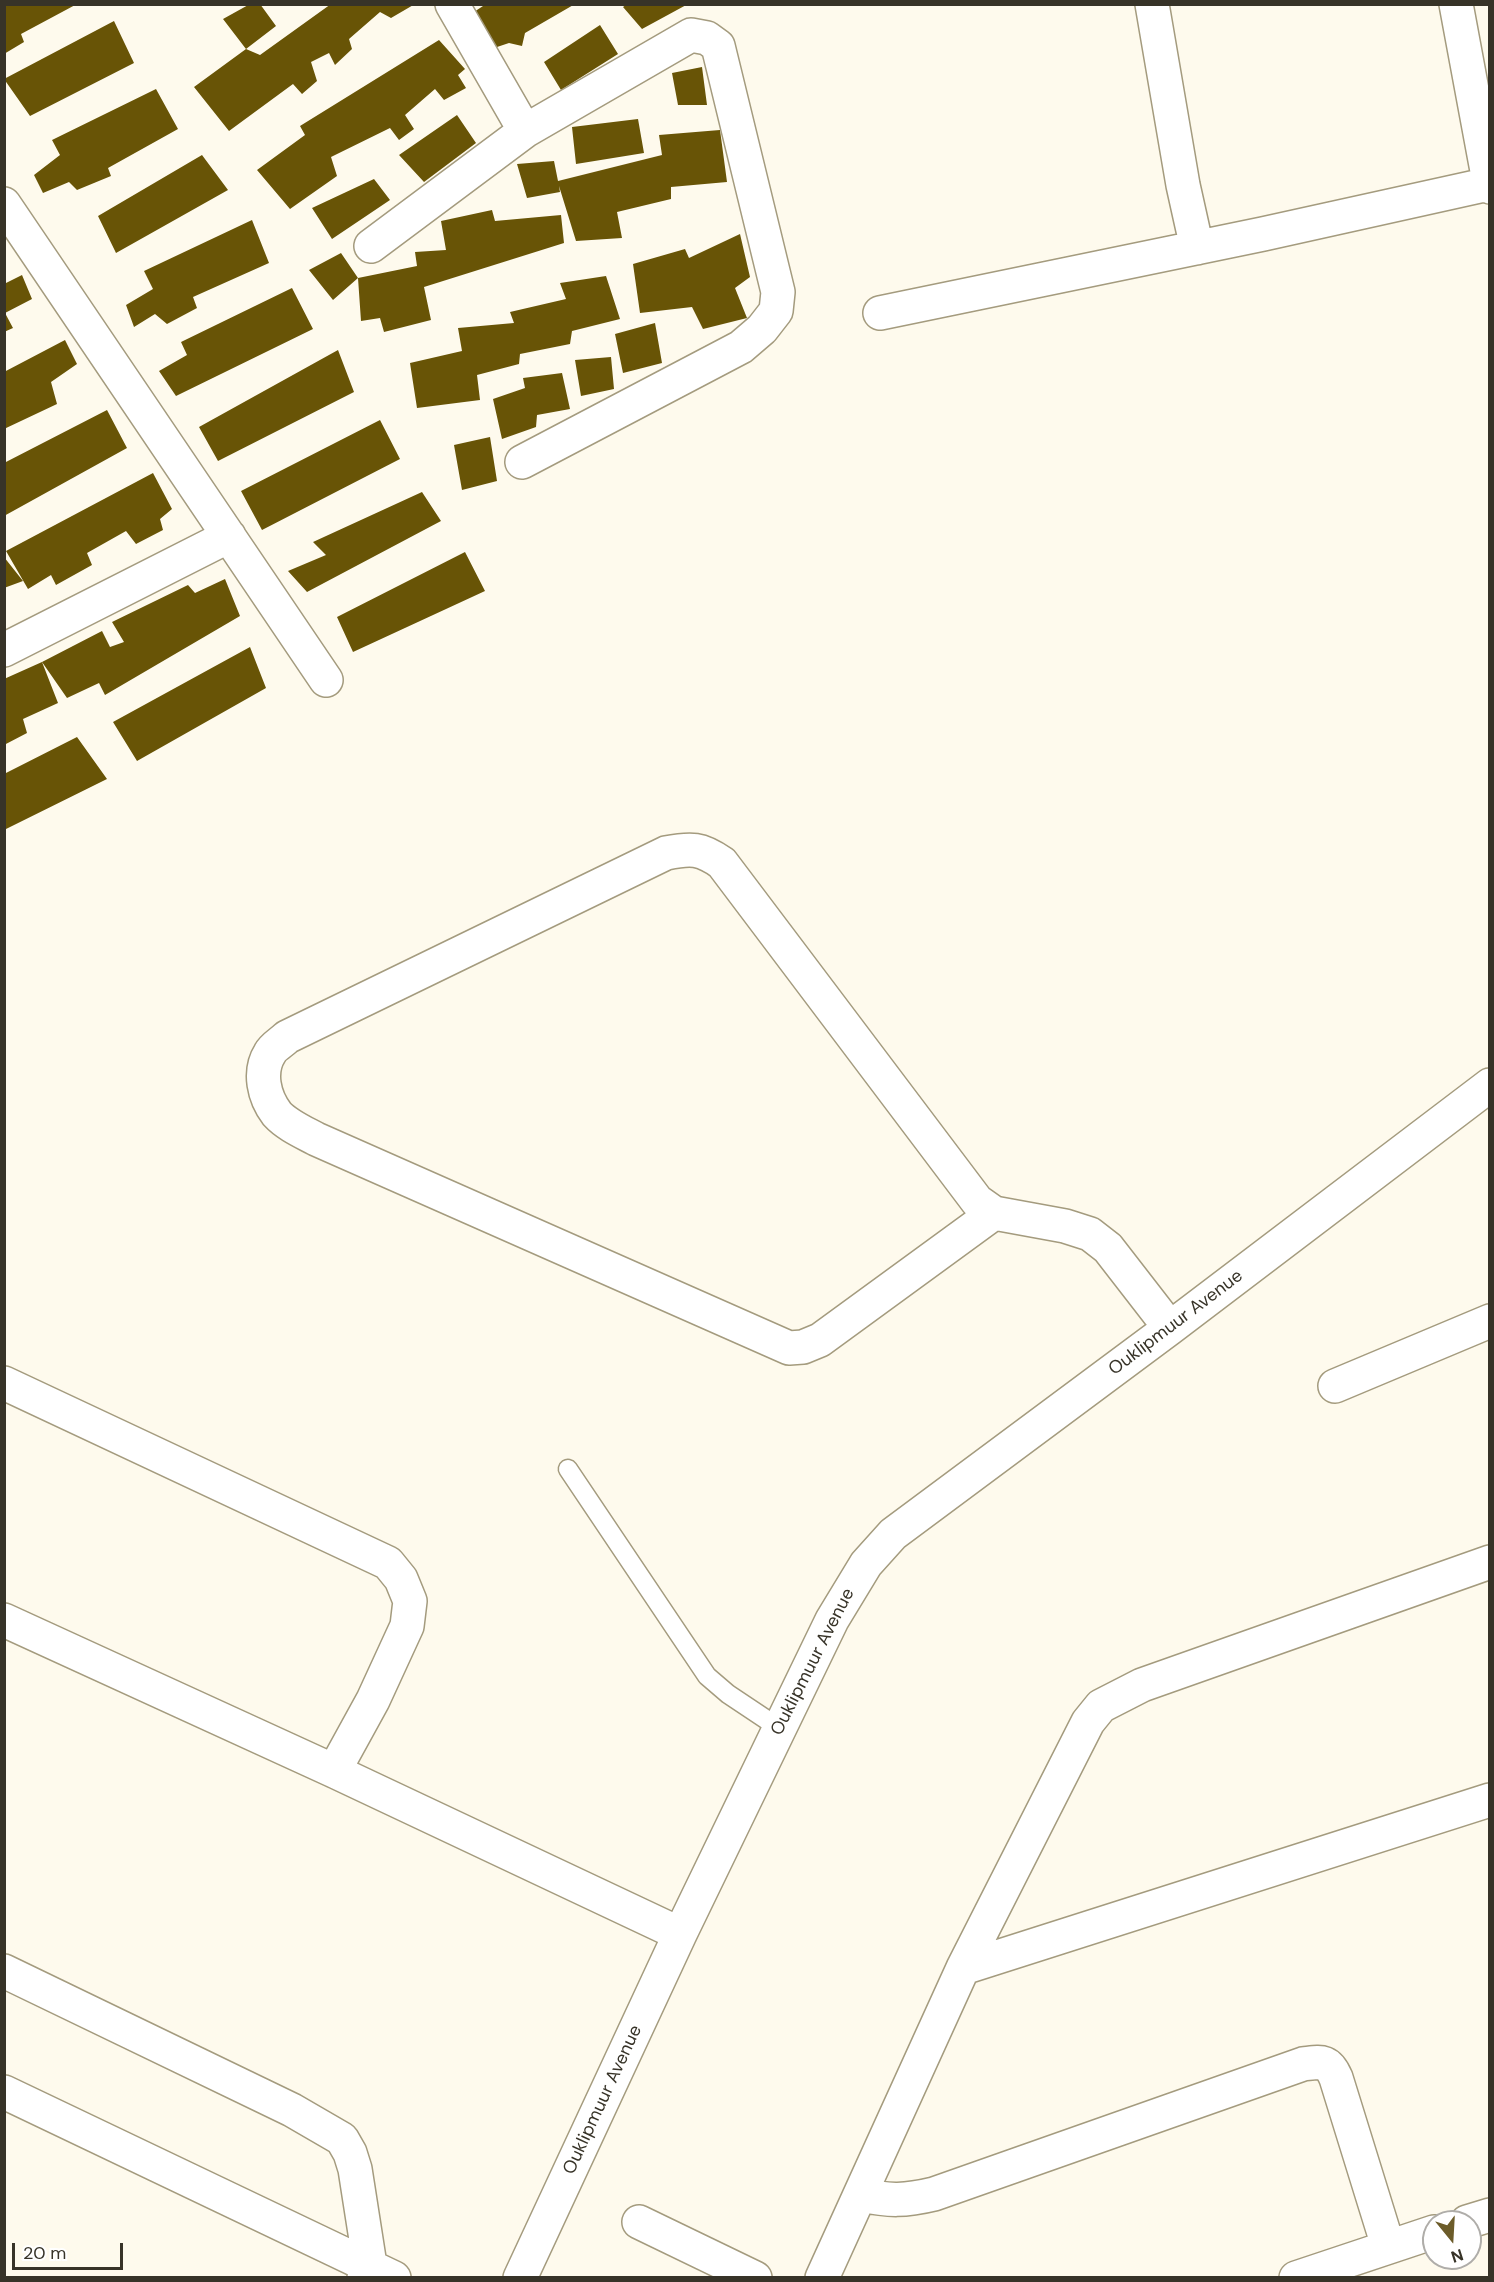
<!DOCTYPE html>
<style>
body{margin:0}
#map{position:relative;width:1494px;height:2282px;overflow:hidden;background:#fefaed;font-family:"DM Sans",sans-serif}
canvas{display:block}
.frame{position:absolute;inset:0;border:6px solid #373328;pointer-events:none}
.north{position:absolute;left:1422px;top:2210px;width:60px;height:60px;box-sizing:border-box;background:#fff;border:2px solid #afada9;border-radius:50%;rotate:162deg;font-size:16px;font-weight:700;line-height:24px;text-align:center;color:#373328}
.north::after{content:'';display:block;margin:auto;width:21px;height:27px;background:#6c5c2a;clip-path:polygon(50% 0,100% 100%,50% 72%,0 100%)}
.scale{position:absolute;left:12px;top:2243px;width:111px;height:27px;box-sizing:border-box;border:3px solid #373328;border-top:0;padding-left:8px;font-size:18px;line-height:21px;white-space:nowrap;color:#373328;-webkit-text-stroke:4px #fff;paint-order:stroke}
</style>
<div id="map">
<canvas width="1494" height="2282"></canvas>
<div class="frame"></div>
<div class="north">N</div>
<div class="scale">20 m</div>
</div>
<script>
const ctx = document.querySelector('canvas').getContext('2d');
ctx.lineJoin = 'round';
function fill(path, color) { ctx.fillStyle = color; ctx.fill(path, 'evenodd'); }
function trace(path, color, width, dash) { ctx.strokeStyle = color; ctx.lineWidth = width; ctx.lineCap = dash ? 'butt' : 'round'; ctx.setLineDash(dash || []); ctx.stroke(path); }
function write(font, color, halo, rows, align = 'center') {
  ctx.font = font + ' "DM Sans",sans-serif'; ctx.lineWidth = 6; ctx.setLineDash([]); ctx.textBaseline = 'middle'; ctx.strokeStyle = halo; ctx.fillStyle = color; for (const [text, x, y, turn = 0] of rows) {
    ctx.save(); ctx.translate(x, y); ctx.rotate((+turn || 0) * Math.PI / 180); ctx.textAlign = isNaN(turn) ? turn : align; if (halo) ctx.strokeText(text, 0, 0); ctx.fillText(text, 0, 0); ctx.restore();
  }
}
fill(new Path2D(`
 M4 4H77L21 34 24 42 4 54Z
 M250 4H260L276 26 246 49 223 19Z
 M331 4H415L391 18 380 12 349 39 352 49 335 65 329 53 311 62 317 81 302 94 293 84 229 131 194 87 246 49 260 55Z
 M486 4H575L525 33 522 46 509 43 497 47 474 12Z
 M627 4H688L642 29 623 7Z
 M114 21 134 63 30 116 4 79Z
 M600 25 618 54 561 90 544 62Z
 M439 40 465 69 458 75 466 88 444 100 435 89 405 115 414 129 399 140 390 128 331 157 337 176 290 209 257 170 305 135 300 126Z
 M702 67 707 105H678L672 73Z
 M156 89 178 129 108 168 111 176 77 190 69 182 43 193 34 175 60 155 52 140Z
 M457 115 476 143 424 182 399 155Z
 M638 119 644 153 576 164 572 127Z
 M720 130 727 182 671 187V199L617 212 622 238 576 241 559 186 560 192 527 198 517 164 554 161 558 181 662 155 659 135Z
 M202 155 228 190 116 253 98 216Z
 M374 179 390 200 332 239 312 208Z
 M492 210 495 221 561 215 564 243 424 287 431 320 384 332 380 318 361 321 358 278 417 266 415 252 446 250 441 221Z
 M252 220 269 263 193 297 197 308 167 324 155 314 134 327 126 305 153 289 144 271Z
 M740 234 750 277 735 288 747 318 703 329 692 307 640 313 633 264 685 249 689 258Z
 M341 253 358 278 333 300 309 270Z
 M22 275 32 299 5 313 13 328 4 332V284Z
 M606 276 620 319 572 331 570 344 520 354 519 364 477 375 480 400 417 408 410 363 462 351 458 328 514 323 510 312 566 299 560 283Z
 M292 288 313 329 176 396 159 371 187 355 181 342Z
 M655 323 662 363 623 373 615 334Z
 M65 340 77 364 51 382 57 404 4 429V372Z
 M338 350 354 392 218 461 199 427Z
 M611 357 614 389 581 396 575 360Z
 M562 373 570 409 537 415 536 427 502 439 493 399 525 388 523 378Z
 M107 410 127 448 4 516V463Z
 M380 420 400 459 262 530 241 491Z
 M490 437 497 481 462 490 454 445Z
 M153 473 172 509 160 519 163 530 136 544 126 531 87 553 92 565 56 585 51 575 28 589 6 551Z
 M422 492 441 521 307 592 288 571 326 555 313 542Z
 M465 552 485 591 353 652 337 617Z
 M4 557 23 581 4 588Z
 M225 579 240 616 105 695 99 683 67 698 42 662 102 631 110 647 124 642 112 622 188 585 195 593Z
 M250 647 266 688 137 761 113 722Z
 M42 662 58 703 23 719 27 733 4 745V679Z
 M77 737 107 779 4 830V774Z`), '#685406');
const lane = new Path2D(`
 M568 1469 707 1676 728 1694 779 1728`);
const street = new Path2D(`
 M452 4 525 131
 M1152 4 1183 185 1197 248
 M1456 4 1490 187
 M4 204 326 680
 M371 246 525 131 691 35 707 38 718 46 778 292 776 311 762 329 741 347 522 462
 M880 313 1263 234 1489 184
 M4 650 229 536
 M994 1213 820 1340 803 1347 789 1348 316 1139C303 1132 287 1125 277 1114 264 1097 258 1072 270 1053 273 1047 282 1042 287 1037L666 853C691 848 701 848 722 863L977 1201 994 1213 1065 1226 1090 1234 1108 1248 1170 1328
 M4 1383 388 1563 401 1579 410 1601 407 1626 373 1700 334 1771
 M1335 1386 1490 1321
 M4 1620 334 1771 680 1934
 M963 1968 1490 1800
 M4 1971 292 2110 342 2139 350 2153 355 2169 370 2265 364 2278
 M4 2092 394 2278
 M861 2195C889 2201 905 2201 934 2194L1303 2064C1321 2062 1328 2059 1336 2078L1388 2246
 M639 2222 755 2278
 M1467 2222 1490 2215
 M520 2278 680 1934 832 1620 866 1564 893 1534 1170 1328 1490 1085
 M822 2278 963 1968 1088 1722 1101 1706 1142 1685 1490 1562
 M1296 2278 1434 2232`);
trace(lane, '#a49b7e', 21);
trace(street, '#a49b7e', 36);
trace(lane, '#fff', 18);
trace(street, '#fff', 33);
write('18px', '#373328', '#fff', [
 ["Ouklipmuur Avenue",1176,1323,-37],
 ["Ouklipmuur Avenue",813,1662,-63],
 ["Ouklipmuur Avenue",603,2100,-65]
]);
</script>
